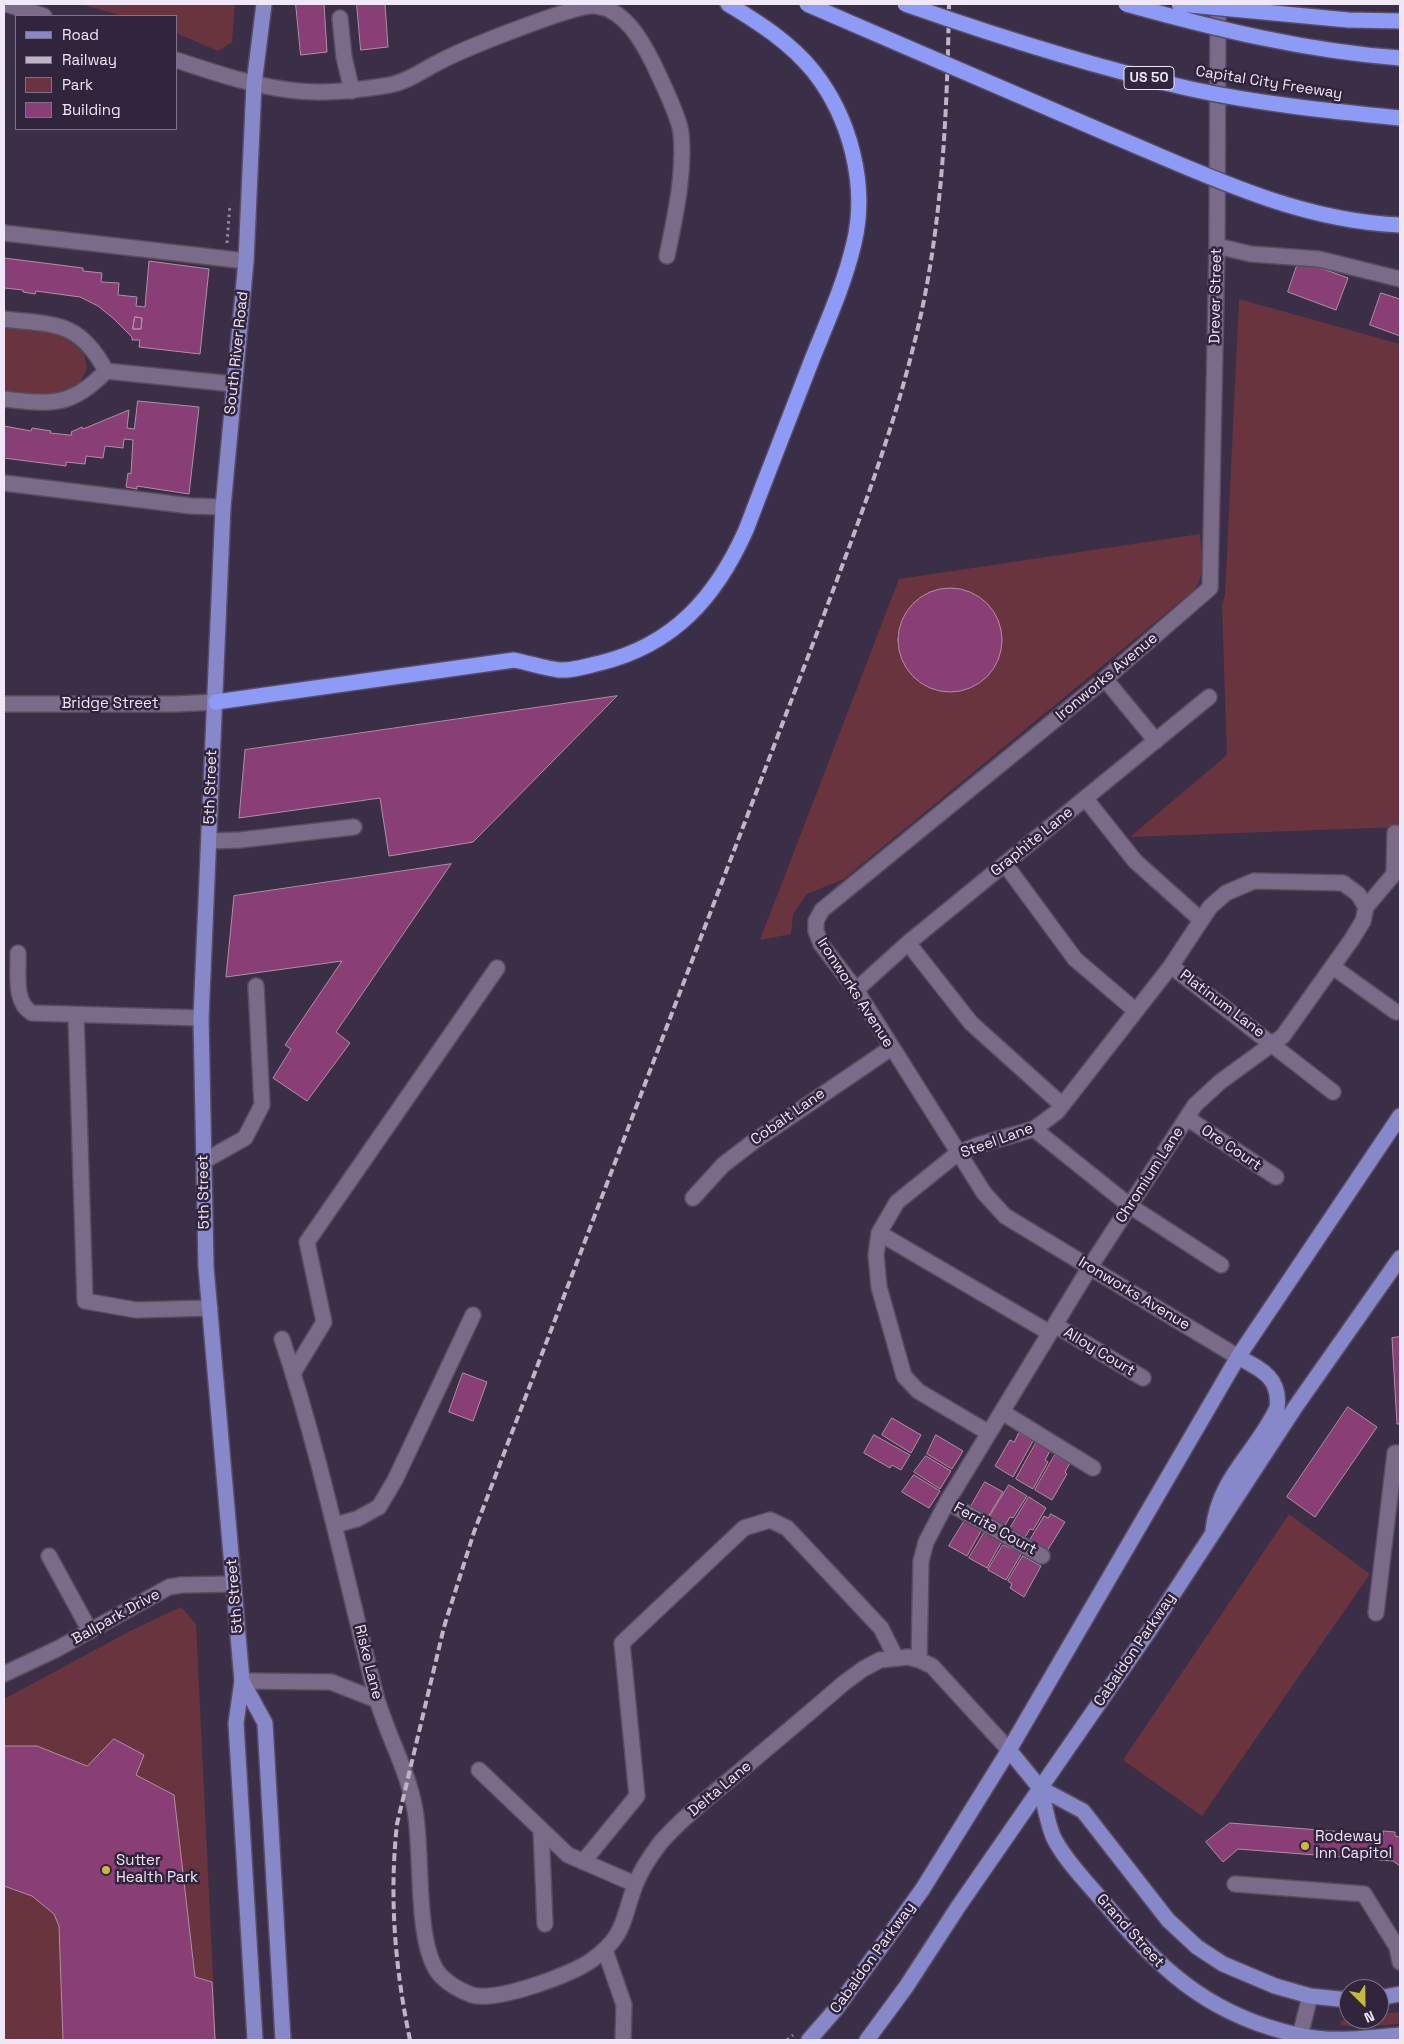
<!DOCTYPE html>
<style>
body{margin:0}
#map{position:relative;width:1404px;height:2044px;overflow:hidden;background:#3b2e47;font-family:"Space Grotesk",sans-serif}
canvas{display:block}
.frame{position:absolute;inset:0;border:5px solid #f0e8f8;pointer-events:none}
.legend{position:absolute;left:15px;top:15px;width:162px;height:115px;box-sizing:border-box;background:#31243d;border:1px solid #7d7288;margin:0;padding:6px 9px;list-style:none;font-size:15px;color:#f0e8f8}
.legend li{display:flex;align-items:center;gap:10px;height:25px}
.legend b{width:25px;border:1px solid #7d7288}
.north{position:absolute;left:1339px;top:1979px;width:50px;height:50px;box-sizing:border-box;background:#31243d;border:1px solid #7d7288;border-radius:50%;rotate:157deg;font-size:14px;font-weight:700;line-height:20px;text-align:center;color:#f0e8f8}
.north::after{content:'';display:block;margin:auto;width:18px;height:22px;background:#c7bb3c;clip-path:polygon(50% 0,100% 100%,50% 72%,0 100%)}
</style>
<div id="map">
<canvas width="1404" height="2044"></canvas>
<div class="frame"></div>
<ul class="legend">
<li><b style="height:6px;background:#8688ca"></b>Road</li>
<li><b style="height:6px;background:#bfb5c8"></b>Railway</li>
<li><b style="height:14px;background:#69343d"></b>Park</li>
<li><b style="height:14px;background:#893e75"></b>Building</li>
</ul>
<div class="north">N</div>
</div>
<script>
const ctx = document.querySelector('canvas').getContext('2d');
ctx.lineJoin = 'round';
function fill(path, color) { ctx.fillStyle = color; ctx.fill(path, 'evenodd'); }
function trace(path, color, width, dash) { ctx.strokeStyle = color; ctx.lineWidth = width; ctx.lineCap = dash ? 'butt' : 'round'; ctx.setLineDash(dash || []); ctx.stroke(path); }
function write(font, color, halo, rows, align = 'center') {
  ctx.font = font + ' "Space Grotesk",sans-serif'; ctx.lineWidth = 5; ctx.setLineDash([]); ctx.textBaseline = 'middle'; ctx.strokeStyle = halo; ctx.fillStyle = color; for (const [text, x, y, turn = 0] of rows) {
    ctx.save(); ctx.translate(x, y); ctx.rotate((+turn || 0) * Math.PI / 180); ctx.textAlign = isNaN(turn) ? turn : align; if (halo) ctx.strokeText(text, 0, 0); ctx.fillText(text, 0, 0); ctx.restore();
  }
}
fill(new Path2D(`
 M81 4H235L232 42 218 51 176 33V16H122Z
 M1239 299 1400 344V827L1130 837 1227 755 1222 605 1225 595Z
 M4 324 63 332 83 348 87 368 79 385 62 397 4 392Z
 M1200 534C1201 553 1207 576 1193 591L844 879 807 894 793 914 791 934 760 940 899 579Z
 M1289 1514 1370 1574 1202 1816 1123 1760Z
 M181 1607 196 1624 216 2040H4V1699L130 1631Z
 M1400 2012 1399 2024 1358 2027 1340 2025V2022L1349 2017 1379 2019V2014Z`), '#69343d');
const building = new Path2D(`
 M296 4H324L327 52 301 55Z
 M357 4H385L388 47 361 50Z
 M4 258 83 268V271L102 273 101 282 119 283 118 295 137 297 136 306 145 307 149 261 209 269 200 354 139 347 140 340H132V337L114 319 98 306 80 297 36 291 35 294 23 292V290L5 288 4 292ZM135 317 142 318 141 329H133Z
 M1299 260 1348 278 1336 310 1288 292Z
 M1381 293 1400 299V336L1370 325Z
 M135 317 142 318 141 329H133Z
 M138 401 199 407 189 494 137 486V489L126 487 128 473 131 474 133 440 124 439 123 448 105 446 103 458 86 456 85 464 66 462V466L4 458V426L31 431 32 428 51 431 50 433 69 435H72L71 432 82 427 83 429 129 410 127 428 134 429Z
 M898 640a52 52 0 1 1 104 0a52 52 0 1 1-104 0Z
 M617 696 473 842 389 856 380 798 239 818 245 750Z
 M451 864 336 1032 350 1043 307 1101 273 1078 291 1049 285 1045 342 961 226 977 234 896Z
 M1400 1337V1424H1397L1392 1338Z
 M463 1373 487 1382 473 1421 449 1412Z
 M1348 1407 1377 1427 1315 1517 1287 1497Z
 M892 1418 921 1435 911 1453 882 1435Z
 M1019 1433 1033 1441 1013 1477 995 1466 1010 1440 1014 1442Z
 M874 1435 910 1455 901 1470 892 1465 890 1468 864 1453Z
 M936 1435 963 1451 952 1469 927 1454Z
 M1036 1443 1050 1451 1045 1460 1048 1462 1033 1489 1016 1479Z
 M1055 1455 1070 1463 1065 1472 1067 1474 1052 1500 1035 1490Z
 M926 1456 951 1471 940 1489 914 1472Z
 M914 1475 940 1491 929 1508 902 1492Z
 M985 1482 1003 1492 988 1517 970 1508Z
 M1009 1485 1027 1496 1013 1518 1010 1517 1004 1527 989 1518Z
 M1029 1497 1046 1508 1033 1530 1030 1529 1024 1539 1009 1530Z
 M1051 1514 1065 1522 1047 1551 1029 1541 1044 1516 1048 1518Z
 M965 1520 981 1531 967 1556 949 1546Z
 M984 1533 1002 1541 987 1568 969 1558Z
 M1003 1545 1022 1553 1006 1580 988 1570Z
 M1023 1556 1041 1566 1024 1597 1010 1588 1012 1584 1008 1581Z
 M114 1739 144 1755 136 1775 174 1795 195 1977 212 1982 215 2040H63L59 1926 54 1914 32 1896 4 1886V1746H37L87 1766Z
 M1230 1823 1383 1835V1831L1395 1832V1836L1400 1837V1866L1393 1861 1238 1849 1223 1862 1206 1842Z`);
fill(building, '#893e75');
trace(building, '#b090a5', 1);
const minor = new Path2D(`
 M6 4 44 16
 M1218 4 1217 246 1210 588 1105 679 822 910 816 921V931L821 944 856 990 984 1193 1005 1216 1238 1357
 M340 18 344 57 352 91
 M176 60C213 72 250 85 289 90 323 95 357 90 390 85 410 81 424 69 441 61 464 49 577 3 597 6 625 10 642 41 653 63 661 80 679 116 681 133 685 175 675 216 667 256
 M4 233 246 261
 M1217 246 1251 254 1319 259 1400 279
 M4 319C54 325 79 320 106 371
 M106 371 233 384
 M4 399C50 404 71 408 106 371
 M4 483 191 506 223 507
 M1105 679 1156 741
 M4 704H175L216 702
 M1085 798 1135 861 1201 920
 M209 841 240 840 354 827
 M1005 864 1075 959 1136 1011
 M1366 907 1394 874 1395 833
 M908 943 971 1023 1062 1105
 M18 953C19 973 13 1002 32 1013L201 1018
 M1171 966 1333 1092
 M1333 967 1396 1012
 M856 990 908 943 1209 697
 M76 1016 85 1301 136 1310 210 1308
 M1187 1118 1276 1177
 M1034 1129 1130 1206 1221 1265
 M204 1161 245 1138 262 1105 256 986
 M693 1198 723 1165 753 1142 891 1048
 M879 1233 1050 1333
 M1055 1325 1143 1378
 M282 1339C321 1456 345 1576 376 1696 387 1735 408 1770 415 1810 423 1851 414 1948 441 1976 449 1984 461 1991 472 1995 497 2002 571 1975 592 1960 627 1935 622 1918 636 1883 642 1868 651 1855 661 1842 682 1818 708 1798 733 1777 770 1746 807 1715 844 1683L863 1669 880 1660 908 1657 919 1660 932 1666 1009 1750
 M293 1373 324 1322 307 1242 497 968
 M1002 1412 1093 1468
 M947 1502 1042 1556
 M335 1525 357 1519 379 1507 395 1480 473 1315
 M49 1556 90 1631
 M1376 1613 1395 1453H1400
 M919 1660 921 1561 926 1542 947 1502 1090 1267 1195 1105 1220 1082 1283 1036 1352 939 1363 921 1366 907 1358 894 1343 883 1254 881 1226 893 1210 907 1171 966 1057 1112 1034 1129 978 1145 958 1153 897 1202 879 1233 876 1255 879 1287 904 1376 918 1391 989 1433
 M4 1674 57 1649 169 1587 182 1585 233 1584
 M242 1681 331 1682 377 1700
 M479 1770 568 1855 635 1884
 M541 1829 545 1924
 M583 1862 637 1796 622 1643 744 1528 770 1520 787 1528 881 1628 896 1658
 M1235 1884 1364 1894 1397 1947 1400 1962
 M605 1950 624 2005 623 2040
 M1299 2040 1310 1996`);
const major = new Path2D(`
 M1213 1530C1219 1477 1256 1453 1277 1408 1281 1378 1261 1369 1238 1357
 M242 1681 265 1723 283 2040
 M1009 1750 1040 1788 1083 1811 1168 1920 1197 1947 1223 1964 1275 1986 1310 1996 1349 2000
 M1040 1788C1045 1803 1048 1830 1056 1842 1070 1867 1095 1891 1113 1913 1166 1976 1216 2017 1298 2035 1331 2043 1368 2038 1400 2035
 M1379 1998 1400 1994
 M255 2040 236 1723 242 1681 206 1267 201 1018 223 507 246 261 254 84 264 4
 M809 2040 836 2009 922 1890 1009 1750 1238 1357 1400 1116
 M867 2040 906 1987 958 1907 1149 1631 1296 1406 1400 1258`);
const highway = new Path2D(`
 M216 702 514 660C529 663 544 668 559 670 572 671 587 666 600 663 674 645 716 597 746 530 768 472 791 414 813 357 828 320 845 282 854 243 868 185 850 118 814 72 791 43 758 22 728 4`);
trace(minor, '#584c62', 18);
trace(major, '#584c62', 18);
trace(highway, '#584c62', 18);
trace(new Path2D(`
 M227 243 230 204
 M787 2040 793 2035`), '#93889d', 3, [2.5, 4]);
trace(minor, '#7a6c89', 15);
trace(major, '#8688ca', 15);
trace(highway, '#8e9bf6', 15);
trace(new Path2D(`
 M410 2040C395 1968 389 1898 397 1824L444 1627 474 1532 822 620C855 531 890 441 913 348 942 236 947 119 949 4`), '#bfb5c8', 4, [8, 4]);
const highwayBridge = new Path2D(`
 M807 4C909 48 1011 93 1113 136 1206 175 1298 221 1400 225
 M905 4C999 37 1093 67 1191 89 1260 104 1330 111 1400 118
 M1126 4C1216 29 1306 51 1400 58
 M1179 4 1348 20 1400 21`);
trace(highwayBridge, '#584c62', 18, []);
trace(highwayBridge, '#8e9bf6', 15);
for (const [x, y, r, color] of [
 [1305,1846,5,"#c7bb3c"],
 [106,1870,5,"#c7bb3c"]
]) { const dot = new Path2D(); dot.arc(x, y, r, 0, 2 * Math.PI); ctx.fillStyle = color; ctx.fill(dot); trace(dot, '#31243d', 2); }
for (const [x, y, w] of [
 [1149,78,50]
]) { const box = new Path2D(); box.roundRect(x - w / 2, y - 11.5, w, 23, 4); ctx.fillStyle = '#31243d'; ctx.fill(box); trace(box, '#f0e8f8', 1); }
write('bold 14px', '#f0e8f8', null, [
 ["US 50",1149,78]
]);
write('15px', '#f0e8f8', '#31243d', [
 ["Capital City Freeway",1269,83,9],
 ["Drever Street",1216,296,-89],
 ["South River Road",237,353,-84],
 ["Ironworks Avenue",1107,677,-40],
 ["Bridge Street",110,704],
 ["5th Street",211,787,-88],
 ["Graphite Lane",1032,842,-39],
 ["Ironworks Avenue",855,993,57],
 ["Platinum Lane",1222,1004,37],
 ["Cobalt Lane",788,1117,-35],
 ["Steel Lane",997,1141,-20],
 ["Ore Court",1231,1148,34],
 ["Chromium Lane",1150,1175,-57],
 ["5th Street",204,1192,-91],
 ["Ironworks Avenue",1134,1294,31],
 ["Alloy Court",1099,1352,31],
 ["Ferrite Court",995,1529,29],
 ["5th Street",235,1596,-95],
 ["Ballpark Drive",116,1617,-29],
 ["Cabaldon Parkway",1135,1650,-56],
 ["Riske Lane",368,1662,76],
 ["Delta Lane",720,1789,-40],
 ["Grand Street",1130,1931,48],
 ["Cabaldon Parkway",873,1958,-54]
]);
write('15px', '#f0e8f8', '#31243d', [
 ["Rodeway",1315,1837],
 ["Inn Capitol",1315,1854],
 ["Sutter",116,1861],
 ["Health Park",116,1878]
], 'left');
</script>
